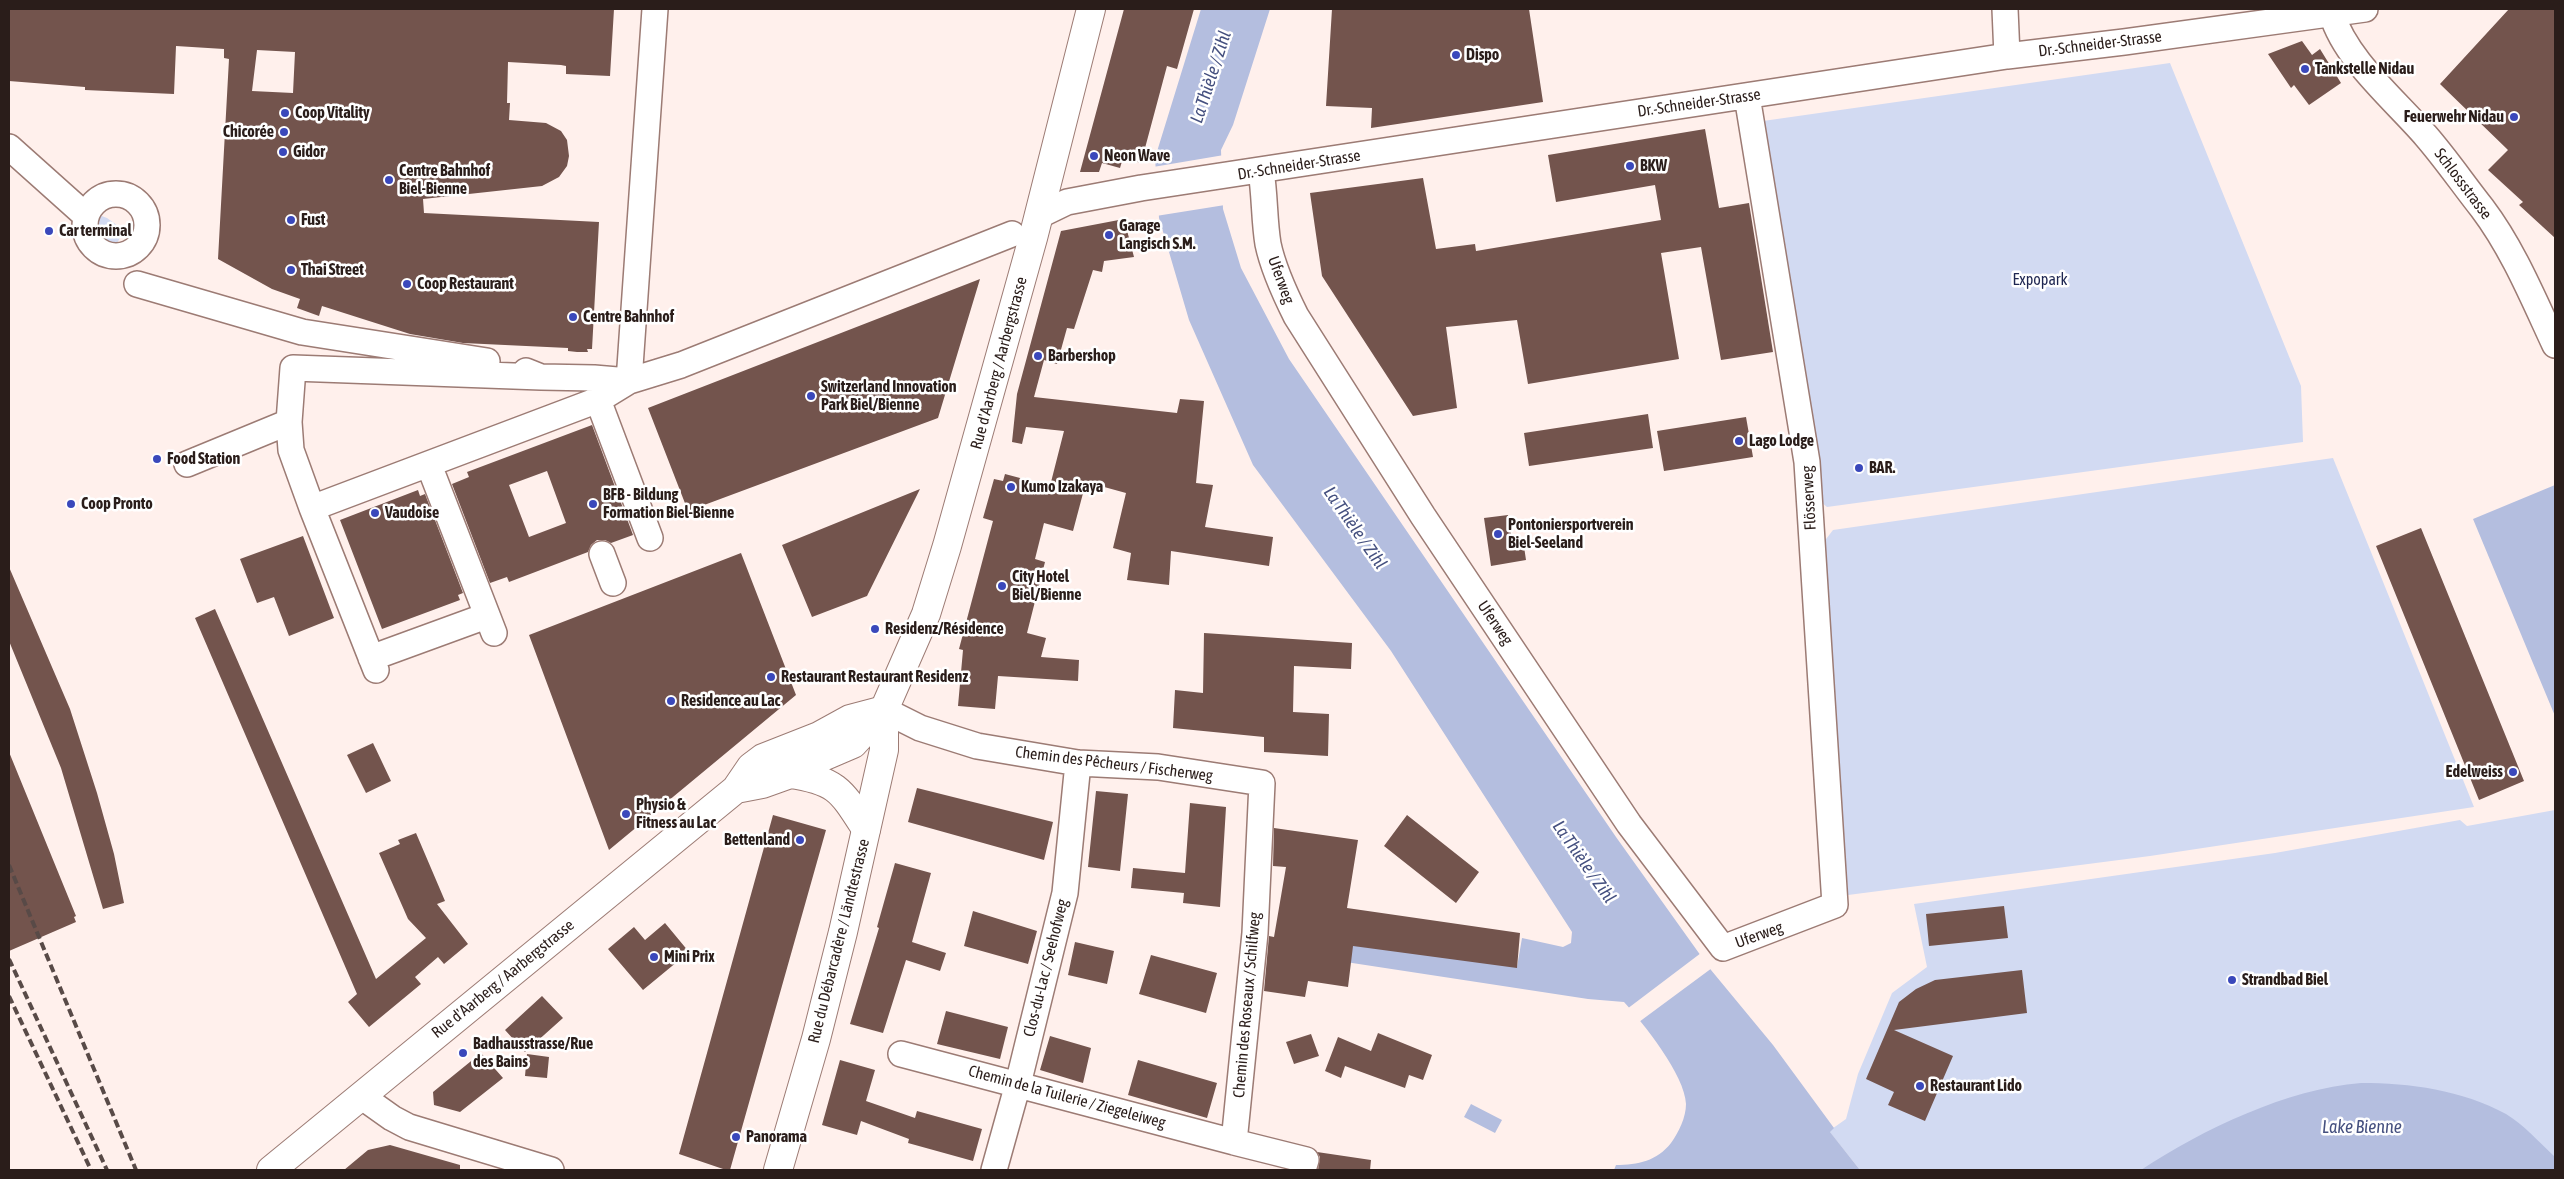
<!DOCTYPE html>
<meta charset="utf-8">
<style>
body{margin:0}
#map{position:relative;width:2564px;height:1179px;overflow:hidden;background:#fff0ec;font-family:"Asap Condensed",sans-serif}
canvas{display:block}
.frame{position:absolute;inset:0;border:10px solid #2a1d1a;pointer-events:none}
</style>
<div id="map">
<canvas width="2564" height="1179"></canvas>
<div class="frame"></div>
</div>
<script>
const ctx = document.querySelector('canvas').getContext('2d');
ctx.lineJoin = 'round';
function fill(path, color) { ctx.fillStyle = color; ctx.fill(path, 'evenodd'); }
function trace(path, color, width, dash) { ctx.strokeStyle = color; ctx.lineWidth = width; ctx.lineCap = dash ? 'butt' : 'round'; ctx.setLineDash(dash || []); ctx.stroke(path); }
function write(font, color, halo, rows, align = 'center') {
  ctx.font = font + ' "Asap Condensed",sans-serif'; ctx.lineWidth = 5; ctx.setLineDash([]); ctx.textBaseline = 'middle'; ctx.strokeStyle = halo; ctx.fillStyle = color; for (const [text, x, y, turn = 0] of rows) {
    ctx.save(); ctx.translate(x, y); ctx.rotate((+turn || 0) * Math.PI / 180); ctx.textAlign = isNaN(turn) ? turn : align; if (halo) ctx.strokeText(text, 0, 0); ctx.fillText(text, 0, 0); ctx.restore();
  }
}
fill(new Path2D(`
 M2170 63 2301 386 2303 442 1827 507 1820 501 1763 121Z
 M99 215 107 218 121 228 122 235 117 243H107L92 224Z
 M2333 458 2474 807 2150 856 1848 895 1823 543 1833 530Z
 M2555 810V1170H1860L1829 1131 1846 1119 1858 1074 1892 993 1927 967 1914 904 2275 853 2460 820 2467 826Z`), '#d2daf2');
fill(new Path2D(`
 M1201 9H1270L1233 125 1221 150 1223 209 1241 268 1289 359 1616 837 1711 970 1773 1045 1834 1128 1830 1132 1860 1170H1614L1616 1165C1638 1165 1657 1161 1671 1143 1679 1132 1686 1117 1686 1104 1685 1075 1643 1023 1624 1002L1588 999 1313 957V940L1517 967 1522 938 1563 947 1571 943 1572 932 1391 651 1253 465 1189 320 1159 218 1155 158Z
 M2555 485V716L2473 519Z
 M2361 1083C2410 1083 2462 1090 2506 1114 2523 1124 2540 1143 2555 1157V1170H2141C2203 1129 2287 1089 2361 1083Z
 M1471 1104 1502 1120 1495 1133 1464 1117Z`), '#b4bedf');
fill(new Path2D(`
 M1224 155 1225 205 1156 216 1153 167Z
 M1701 953 1712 968 1639 1022 1627 1009Z`), '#fff0ec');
fill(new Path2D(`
 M9 9H614L610 76 566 74V66L561 65 508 62 507 103H510L509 120 546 123 561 131 567 140 569 156 567 166 559 177 542 186 423 199 424 213 599 222 592 349H587L588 352H577L568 351V348L463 343 410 334 322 306 319 316 297 308 300 299 272 289 218 259 229 59 224 58V49L176 46 174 94 85 90V87L9 81ZM257 50 295 52 293 93 252 91Z
 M1124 9H1194L1177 69 1167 66 1141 163 1123 158 1120 168 1102 163 1099 172H1080Z
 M1332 9H1529L1543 102 1371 128 1372 108 1326 106Z
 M2509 9H2555V238L2519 205 2523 202 2488 170 2508 150 2440 84Z
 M2302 41 2312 55 2320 49 2341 83 2309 105 2294 85 2291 88 2268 54Z
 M1705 129 1719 208 1749 203 1773 352 1721 360 1701 247 1661 253 1679 359 1528 384 1517 320 1446 327 1457 408 1413 416 1322 276 1310 193 1423 178 1436 249 1475 244 1476 251 1661 220 1655 185 1556 202 1548 155Z
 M1124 219 1134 257 1104 261 1102 272 1093 270 1074 329 1067 328 1057 364 1044 360 1034 397 1177 413 1180 399 1204 401 1196 483 1213 485 1205 527 1273 537 1269 566 1171 551 1169 585 1127 580 1131 553 1113 548 1126 493 1086 482 1073 531 1044 523 1035 559 1045 562 1027 633 1046 638 1041 657 1079 660 1078 681 998 676 995 709 958 706 963 650 959 649 993 521 983 518 994 479 1003 481 1005 474 1050 486 1064 431 1026 427 1022 444 1012 442 1017 394 1061 231Z
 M980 279 938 418 688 511 648 408Z
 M1648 414 1653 448 1529 466 1524 433Z
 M1746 417 1753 457 1664 471 1657 431Z
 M592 425 633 535 611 543 605 540H597L591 545 588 552 509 582 507 577 490 583 452 484 469 477 467 472ZM547 471 566 523 529 537 509 485Z
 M920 489 867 596 812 617 782 545Z
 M418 490 420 496 425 494 463 593 458 595 460 600 382 629 340 520Z
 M1508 515 1512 541 1523 540 1526 560 1491 566 1484 518Z
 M2421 528 2524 781 2479 800 2376 546Z
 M303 536 334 618 289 636 274 597 257 603 240 559Z
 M741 553 796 695 609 850 529 635Z
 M9 567 70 709 97 793 114 854 124 903 103 909 61 768 9 641Z
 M215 609 376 979 426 938 408 919 379 853 400 844 398 840 416 833 445 901 437 904 468 944 444 964 438 957 415 977 421 984 369 1027 348 1002 357 994 195 618Z
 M1204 633 1352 643 1351 669 1294 666 1293 712 1329 714 1328 756 1264 752V737L1173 728 1175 690 1203 693Z
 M373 743 391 781 366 793 347 755Z
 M9 752 76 916 74 917 76 922 9 951Z
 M917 788 1053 822 1044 860 908 822Z
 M1096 791 1128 794 1120 871 1088 867Z
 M1190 803 1226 807 1220 907 1183 903 1184 893 1131 888 1133 868 1185 873Z
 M773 815 826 830 730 1170H726L679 1154Z
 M1407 815 1479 872 1456 903 1384 846Z
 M1274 828 1358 840 1347 908 1520 933 1517 968 1353 946 1348 987 1308 981 1305 997 1264 991 1269 936 1274 937 1286 867 1273 866Z
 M895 863 931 873 912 942 946 953 940 971 906 960 883 1033 850 1024 879 928 877 927Z
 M2004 906 2008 938 1929 946 1926 914Z
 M973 911 1037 931 1028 964 964 946Z
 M665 923 689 952 643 990 608 949 634 927 645 940Z
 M1075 942 1114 951 1107 984 1068 975Z
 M1151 955 1217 973 1206 1013 1139 994Z
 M2022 970 2027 1013 1894 1030 1953 1056 1925 1121 1888 1105 1894 1092 1866 1079 1899 1002 1916 989 1935 980Z
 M542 996 563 1018 525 1052 505 1030Z
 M946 1011 1008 1027 1000 1059 937 1044Z
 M1378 1033 1432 1055 1423 1080 1409 1075 1405 1088 1345 1066 1341 1078 1325 1071 1338 1037 1371 1051Z
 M1311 1034 1319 1056 1294 1064 1286 1042Z
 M1050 1036 1091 1048 1083 1083 1040 1070Z
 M481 1053 503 1078 460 1112 434 1105 433 1092Z
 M527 1054 549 1057 547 1078 525 1076Z
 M840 1060 875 1070 866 1101 915 1118 917 1111 982 1129 973 1161 908 1143 909 1139 861 1121 857 1135 822 1125Z
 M1138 1060 1217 1083 1207 1118 1128 1095Z
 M390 1145 460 1165V1170H344L368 1150Z
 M1317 1152 1371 1160 1370 1170H1318L1320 1157Z`), '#73544d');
const street = new Path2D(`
 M2005 9 2007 56
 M2332 14C2345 59 2395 100 2426 136 2446 159 2463 184 2482 208 2513 249 2533 298 2555 345
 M9 147 85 215
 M1261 171C1265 195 1264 220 1268 244 1273 268 1285 294 1296 316L1423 516 1629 824 1723 948 1835 905 1807 462 1747 96
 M85 225a31 31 0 1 1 62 0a31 31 0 1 1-62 0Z
 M1038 216 1067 202 1141 188 2007 56 2124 42 2365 9
 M137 284 302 332 487 361
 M526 371 541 377 594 378 629 381
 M541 377 293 368 289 422 291 450 312 508 598 400 629 381 681 365 1012 234
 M629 381 655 9
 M598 400 650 538
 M187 464 289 422
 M429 465 494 633
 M312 508 376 670
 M602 554 613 583
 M371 658 486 616
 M884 710 920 728 977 746 1078 763 1158 767 1262 783 1255 933 1234 1142 1306 1160 1303 1170
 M901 1054 1234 1142
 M361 1096 392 1118 409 1127 551 1170
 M994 1170 1018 1084 1065 893 1078 763`);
const secondary = new Path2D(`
 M790 774C837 781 841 790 866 829
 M736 789 762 784 790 774 811 762 853 744 884 710
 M271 1170 736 789 751 767 763 758 819 736 850 719 884 710`);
const primary = new Path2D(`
 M778 1170 816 1039 843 932 884 750V710L926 614 947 546 1033 238 1091 9`);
trace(street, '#9c7b74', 28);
trace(secondary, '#9c7b74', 30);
trace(primary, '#9c7b74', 30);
trace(street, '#fff', 25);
trace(secondary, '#fff', 28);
trace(primary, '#fff', 28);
trace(new Path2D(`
 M9 865 136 1170
 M9 959 107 1170
 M9 996 91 1170`), '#584a47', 4, [8, 4]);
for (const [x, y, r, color] of [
 [1456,55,5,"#3a48bb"],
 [2305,69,5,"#3a48bb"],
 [285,113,5,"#3a48bb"],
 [2514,117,5,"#3a48bb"],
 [284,132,5,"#3a48bb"],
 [283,152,5,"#3a48bb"],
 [1094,156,5,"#3a48bb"],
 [1630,166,5,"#3a48bb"],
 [389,180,5,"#3a48bb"],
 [291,220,5,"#3a48bb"],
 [49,231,5,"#3a48bb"],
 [1109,235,5,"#3a48bb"],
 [291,270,5,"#3a48bb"],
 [407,284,5,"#3a48bb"],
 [573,317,5,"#3a48bb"],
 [1038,356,5,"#3a48bb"],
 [811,396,5,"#3a48bb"],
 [1739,441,5,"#3a48bb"],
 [157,459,5,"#3a48bb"],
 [1859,468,5,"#3a48bb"],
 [1011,487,5,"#3a48bb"],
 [71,504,5,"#3a48bb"],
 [593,504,5,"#3a48bb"],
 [375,513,5,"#3a48bb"],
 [1498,534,5,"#3a48bb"],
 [1002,586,5,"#3a48bb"],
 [875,629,5,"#3a48bb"],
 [771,677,5,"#3a48bb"],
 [671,701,5,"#3a48bb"],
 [2513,772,5,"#3a48bb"],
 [626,814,5,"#3a48bb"],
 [800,840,5,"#3a48bb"],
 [654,957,5,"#3a48bb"],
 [2232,980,5,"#3a48bb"],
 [463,1053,5,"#3a48bb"],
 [1920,1086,5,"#3a48bb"],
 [736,1137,5,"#3a48bb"]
]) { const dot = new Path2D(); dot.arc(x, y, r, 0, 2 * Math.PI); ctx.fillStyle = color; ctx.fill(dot); trace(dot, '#fff', 2); }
write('16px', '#2a1d1a', '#fff', [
 ["Dr.-Schneider-Strasse",2100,44,-7],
 ["Dr.-Schneider-Strasse",1699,103,-8],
 ["Dr.-Schneider-Strasse",1299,165,-9],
 ["Schlossstrasse",2463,184,53],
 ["Uferweg",1281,280,70],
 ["Rue d'Aarberg / Aarbergstrasse",999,363,-75],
 ["Flösserweg",1809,498,-93],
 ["Uferweg",1495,623,56],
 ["Chemin des Pêcheurs / Fischerweg",1114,764,7],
 ["Uferweg",1759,935,-20],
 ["Rue du Débarcadère / Ländtestrasse",839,941,-76],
 ["Clos-du-Lac / Seehofweg",1046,968,-76],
 ["Rue d'Aarberg / Aarbergstrasse",503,979,-39],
 ["Chemin des Roseaux / Schilfweg",1247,1005,-85],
 ["Chemin de la Tuilerie / Ziegeleiweg",1067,1097,15]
]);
write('bold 16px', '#2a1d1a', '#fff', [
 ["Dispo",1466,55],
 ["Tankstelle Nidau",2315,69],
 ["Coop Vitality",295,113],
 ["Feuerwehr Nidau",2504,117,"right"],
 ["Chicorée",274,132,"right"],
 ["Gidor",293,152],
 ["Neon Wave",1104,156],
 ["BKW",1640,166],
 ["Centre Bahnhof",399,171],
 ["Biel-Bienne",399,189],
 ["Fust",301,220],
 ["Garage",1119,226],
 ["Langisch S.M.",1119,244],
 ["Car terminal",59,231],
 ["Thai Street",301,270],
 ["Coop Restaurant",417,284],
 ["Centre Bahnhof",583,317],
 ["Barbershop",1048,356],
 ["Switzerland Innovation",821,387],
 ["Park Biel/Bienne",821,405],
 ["Lago Lodge",1749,441],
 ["Food Station",167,459],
 ["BAR.",1869,468],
 ["Kumo Izakaya",1021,487],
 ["BFB - Bildung",603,495],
 ["Formation Biel-Bienne",603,513],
 ["Coop Pronto",81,504],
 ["Vaudoise",385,513],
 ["Pontoniersportverein",1508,525],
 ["Biel-Seeland",1508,543],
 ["City Hotel",1012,577],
 ["Biel/Bienne",1012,595],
 ["Residenz/Résidence",885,629],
 ["Restaurant Restaurant Residenz",781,677],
 ["Residence au Lac",681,701],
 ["Edelweiss",2503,772,"right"],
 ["Physio &",636,805],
 ["Fitness au Lac",636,823],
 ["Bettenland",790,840,"right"],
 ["Mini Prix",664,957],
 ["Strandbad Biel",2242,980],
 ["Badhausstrasse/Rue",473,1044],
 ["des Bains",473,1062],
 ["Restaurant Lido",1930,1086],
 ["Panorama",746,1137]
], 'left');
write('16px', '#1e2651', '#fff', [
 ["Expopark",2040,280]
]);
write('italic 18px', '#45507f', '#fff', [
 ["La Thièle / Zihl",1211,77,-72],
 ["La Thièle / Zihl",1355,528,55],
 ["La Thièle / Zihl",1584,862,55],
 ["Lake Bienne",2362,1127]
]);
</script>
